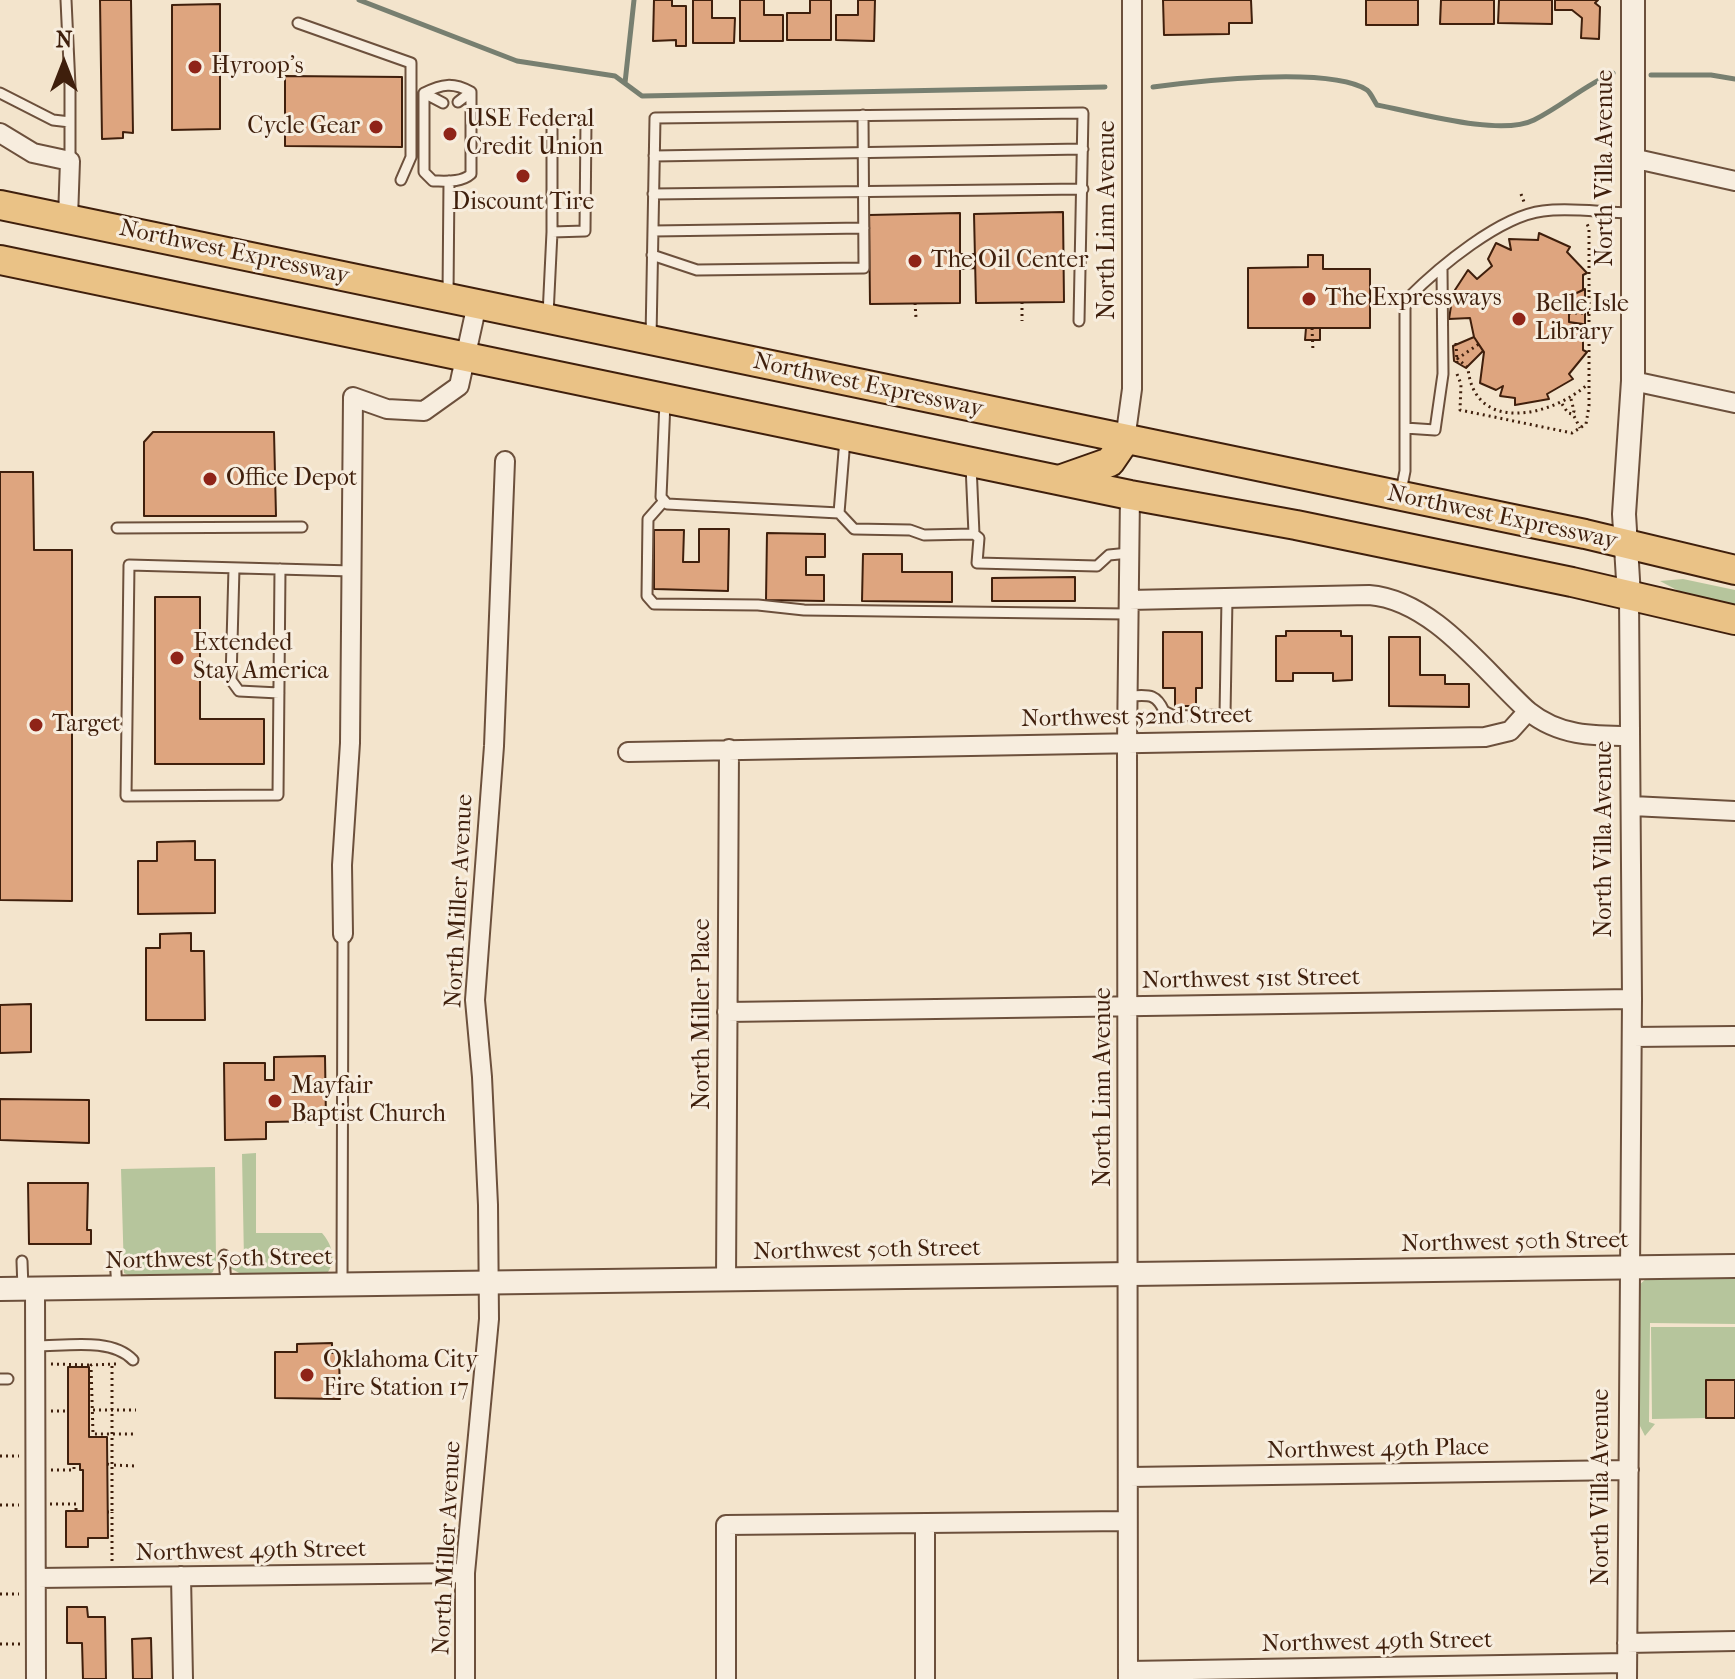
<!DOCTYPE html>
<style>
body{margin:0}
#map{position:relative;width:1735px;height:1679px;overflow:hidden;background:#f3e4cc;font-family:"IM FELL French Canon",serif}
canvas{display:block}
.north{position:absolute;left:24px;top:24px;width:80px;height:80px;-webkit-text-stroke:6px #f7edde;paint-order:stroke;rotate:0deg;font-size:22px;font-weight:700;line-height:32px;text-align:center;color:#3f1f0c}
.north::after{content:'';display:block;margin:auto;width:28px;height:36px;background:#3f1f0c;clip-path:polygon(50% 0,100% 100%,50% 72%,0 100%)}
</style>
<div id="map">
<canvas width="1735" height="1679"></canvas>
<div class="north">N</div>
</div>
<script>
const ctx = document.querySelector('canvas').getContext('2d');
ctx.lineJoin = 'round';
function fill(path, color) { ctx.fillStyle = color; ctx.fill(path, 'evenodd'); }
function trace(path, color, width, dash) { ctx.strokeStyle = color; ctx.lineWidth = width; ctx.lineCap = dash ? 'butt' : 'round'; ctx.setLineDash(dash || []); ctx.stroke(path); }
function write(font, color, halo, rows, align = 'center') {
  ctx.font = font + ' "IM FELL French Canon",serif'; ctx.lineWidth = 6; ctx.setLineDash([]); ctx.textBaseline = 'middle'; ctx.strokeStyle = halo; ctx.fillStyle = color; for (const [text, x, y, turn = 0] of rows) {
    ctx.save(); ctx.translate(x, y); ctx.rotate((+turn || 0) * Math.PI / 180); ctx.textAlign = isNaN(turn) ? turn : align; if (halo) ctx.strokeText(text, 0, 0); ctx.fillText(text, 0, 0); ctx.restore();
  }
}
fill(new Path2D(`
 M1683 579 1735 590V605L1686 595 1660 581Z
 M256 1153V1233H322C331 1243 337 1259 328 1272L241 1274 230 1268V1260H244L242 1154Z
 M215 1167 216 1260 213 1272 208 1275H128L124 1273 121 1169Z
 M1735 1275V1324L1650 1323 1649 1422 1655 1424 1645 1436 1639 1424 1638 1286 1648 1277Z
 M1651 1327H1735V1380H1706V1418L1652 1419Z`), '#b6c59c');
trace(new Path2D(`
 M359 0 517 61 615 76 642 96 1105 87
 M1651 75H1711L1735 79
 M625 83 634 0
 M1153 87C1198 81 1330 66 1367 90 1371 93 1374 101 1377 105 1415 112 1500 137 1534 120 1562 106 1585 85 1613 73`), '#777f70', 5);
const building = new Path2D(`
 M100 0H131L133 133 123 132V138L102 139Z
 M654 0H672V6H686V46H676V40L653 41Z
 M693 0H712V18H735L734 43H693Z
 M740 0H764V15H783V41H740Z
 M810 0H831V40H787V13H810Z
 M858 0H875L874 41 836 40V15H858Z
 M1163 0H1251L1252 23H1229V34L1164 35Z
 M1366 0H1418V25H1366Z
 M1441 0H1494V24H1440Z
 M1499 0H1552V24L1498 23Z
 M1555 0H1598L1595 3 1600 7 1599 39 1581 38 1582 18 1572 10H1555Z
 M220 4V129L172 130V5Z
 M285 76 402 77V147L285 146Z
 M1063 212 1064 302 976 303 974 214Z
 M960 213V303L870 304 869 215Z
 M1539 233 1570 247 1567 252 1587 273 1583 275V290L1566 298 1569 306V322L1583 324V350L1587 352 1569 374 1573 379 1547 394 1549 399 1515 405V398L1500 396 1503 386 1496 390 1480 383 1484 352 1474 337 1470 318 1449 319 1453 293 1468 270 1477 279 1492 266 1488 259 1496 243 1511 250 1509 239 1538 240Z
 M960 254H975V268L960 269Z
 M1308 255H1323V269H1370V328H1248V268L1308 267Z
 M1585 289V325L1569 322V306L1566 298Z
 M1306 328H1320V340H1305Z
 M1474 337 1483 351 1466 368 1454 361 1453 346Z
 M153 432H274L276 516H144V442Z
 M0 472H33L34 550H72V901L0 900Z
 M699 529H729L728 591 654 589V530H684L683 562H699Z
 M767 533 825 534V557H806V575H824V601L766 600Z
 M863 554H902V572H952V602L862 601Z
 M1075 577V601H992V578Z
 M155 597H200V719H264V764H155Z
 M1286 631H1341V636H1352V680L1333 681V673H1293V681H1276V636H1286Z
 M1163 632H1202V688H1196V706H1175V688H1163Z
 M1389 637H1420V675H1445V684H1469V707L1389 706Z
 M195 841V860H215V913L138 914V861H157V842Z
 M191 933V951H204L205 1020H146V948H160V934Z
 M31 1004V1052L0 1053V1005Z
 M325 1056 326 1121 266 1122V1139L225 1140 224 1063H265V1080H274V1057Z
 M0 1099 89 1100V1143L0 1140Z
 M28 1183H88L87 1230H91V1244H29Z
 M332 1343V1353L339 1352 340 1399 275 1398V1352H297V1344Z
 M68 1367H89V1437H107L108 1538H88V1547H66V1511H83V1470H80V1464H68Z
 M1706 1380H1735V1418H1706Z
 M67 1607H87L88 1617H105L106 1679H83L82 1643H67Z
 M151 1638 152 1679H133L132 1639Z`);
fill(building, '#dea57f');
trace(building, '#3f1f0c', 2);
const service = new Path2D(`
 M66 0 70 86V161
 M298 23 411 63V157L401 180
 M0 93 53 120 70 122
 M424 93V172L433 181C445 181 461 183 471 174V92
 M424 93C442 84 453 82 471 92
 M424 93 443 103
 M458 102 471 92
 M654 156 1083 149
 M653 194 1083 189
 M653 231 864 228
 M652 255 697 270 864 268 863 115
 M448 295 449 181
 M548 315 552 232V120H586L585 231 552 232
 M651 338 655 118 1083 113 1079 321
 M665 402 661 497 667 504 839 513 854 529 910 530 924 535 974 534 979 538 977 563 1097 566 1109 555 1129 553
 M1405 428 1435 430 1443 374 1442 269
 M971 465 974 534
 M1401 491 1405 471V308L1408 298C1439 267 1500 216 1543 211 1573 207 1602 213 1631 213
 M663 502 648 519 647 596 654 604 758 605 804 610 1128 614
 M839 513 845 439
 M117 528 302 527
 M234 568 231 680 239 691 279 693
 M280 569 278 795 126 796 129 565 352 571
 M1127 696C1146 696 1155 691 1164 711L1174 716 1225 715 1227 598
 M224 1255 226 1286
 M115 1259 117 1287
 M22 1261 23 1289
 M342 1282 343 934
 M36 1346C65 1346 112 1337 133 1360
 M0 1379H8`);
const minor = new Path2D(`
 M0 133 33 153 70 161 68 218
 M1632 158 1735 181
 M1633 381 1735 403
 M1125 440 1132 389V0
 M1129 600 1369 595C1433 600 1483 670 1528 711
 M628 752 1485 737 1510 731 1528 711C1559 736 1592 736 1630 736
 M1632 806 1735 811
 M343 934 342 865 350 743 353 397 387 409 424 411 459 386 477 304
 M727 1012 1632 999
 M1632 1037 1735 1036
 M726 1279 729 749
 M35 1289 36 1679
 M1129 1477 1629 1470
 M925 1524V1679
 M181 1576 183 1679
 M37 1578 465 1573
 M1627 1643 1735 1641
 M1128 1671 1627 1663
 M465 1679V1573L489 1319 488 1205 482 1077 475 1000 494 746 505 461
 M726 1679V1525L1127 1521
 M1128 1679 1127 742 1130 495
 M1627 1679 1632 999 1629 596`);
const tertiary = new Path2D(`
 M1629 596 1624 514 1633 381V0
 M0 1289 1735 1266`);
const trunk = new Path2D(`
 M0 205 1585 534 1735 570
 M0 260 1130 495 1296 525 1572 582 1735 620
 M1059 480 1110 462 1125 440`);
trace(service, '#6c503c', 13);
trace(minor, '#6c503c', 22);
trace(tertiary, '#6c503c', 26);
trace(trunk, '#3f1f0c', 32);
trace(new Path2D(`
 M1521 194 1524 202
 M1603 235 1612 232
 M1022 302V321
 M915 303 916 318
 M1569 313H1589
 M1312 328 1313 352
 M1456 343 1457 363
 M1457 358 1468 368C1474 435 1553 416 1588 384
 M1457 359 1479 344
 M1457 374 1461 384 1460 410 1572 433 1586 424 1589 406V228L1587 224
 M1571 399 1574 411 1573 414 1580 428
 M1562 404 1568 413 1572 414
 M51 1364 91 1365
 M116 1364 91 1365 93 1434H136
 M93 1410H136
 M51 1411H68
 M0 1456H19
 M107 1464 112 1465V1364
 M51 1470H74V1464
 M50 1504H76V1511
 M0 1505H19
 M107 1512H112V1465L136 1466
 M112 1561V1512
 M0 1594H19
 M0 1644H20`), '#3f1f0c', 3, [2, 4]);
trace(service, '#f7edde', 9);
trace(minor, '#f7edde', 18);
trace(tertiary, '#f7edde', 22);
trace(trunk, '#eac286', 28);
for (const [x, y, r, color] of [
 [195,67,8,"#8f2418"],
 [376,127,8,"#8f2418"],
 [450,134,8,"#8f2418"],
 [523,176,8,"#8f2418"],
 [915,261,8,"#8f2418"],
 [1309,299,8,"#8f2418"],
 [1519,319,8,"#8f2418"],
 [210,479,8,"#8f2418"],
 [177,658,8,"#8f2418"],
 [36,725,8,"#8f2418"],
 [275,1101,8,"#8f2418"],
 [307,1375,8,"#8f2418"]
]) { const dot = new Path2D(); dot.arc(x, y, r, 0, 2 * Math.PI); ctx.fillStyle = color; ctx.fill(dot); trace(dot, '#f7edde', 3); }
write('24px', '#3f1f0c', '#f7edde', [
 ["Hyroop's",211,67],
 ["USE Federal",466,120],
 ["Credit Union",466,148],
 ["Cycle Gear",360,127,"right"],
 ["Discount Tire",523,203,"center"],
 ["The Oil Center",931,261],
 ["The Expressways",1325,299],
 ["Belle Isle",1535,305],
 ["Library",1535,333],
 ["Office Depot",226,479],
 ["Extended",193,644],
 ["Stay America",193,672],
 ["Target",52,725],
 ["Mayfair",291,1087],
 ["Baptist Church",291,1115],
 ["Oklahoma City",323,1361],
 ["Fire Station 17",323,1389]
], 'left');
write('24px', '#3f1f0c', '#f7edde', [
 ["North Villa Avenue",1606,168,-90],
 ["North Linn Avenue",1108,220,-90],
 ["Northwest Expressway",234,253,12],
 ["Northwest Expressway",868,386,12],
 ["Northwest Expressway",1502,518,12],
 ["Northwest 52nd Street",1137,718,-1],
 ["North Villa Avenue",1605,839,-90],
 ["North Miller Avenue",460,901,-87],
 ["Northwest 51st Street",1251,980,-1],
 ["North Miller Place",703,1014,-90],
 ["North Linn Avenue",1104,1087,-90],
 ["Northwest 50th Street",1515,1243,-1],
 ["Northwest 50th Street",867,1251,-1],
 ["Northwest 50th Street",219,1260,-1],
 ["Northwest 49th Place",1378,1450,-1],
 ["North Villa Avenue",1602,1487,-90],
 ["North Miller Avenue",448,1548,-87],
 ["Northwest 49th Street",251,1552,-1],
 ["Northwest 49th Street",1377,1643,-1]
]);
</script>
